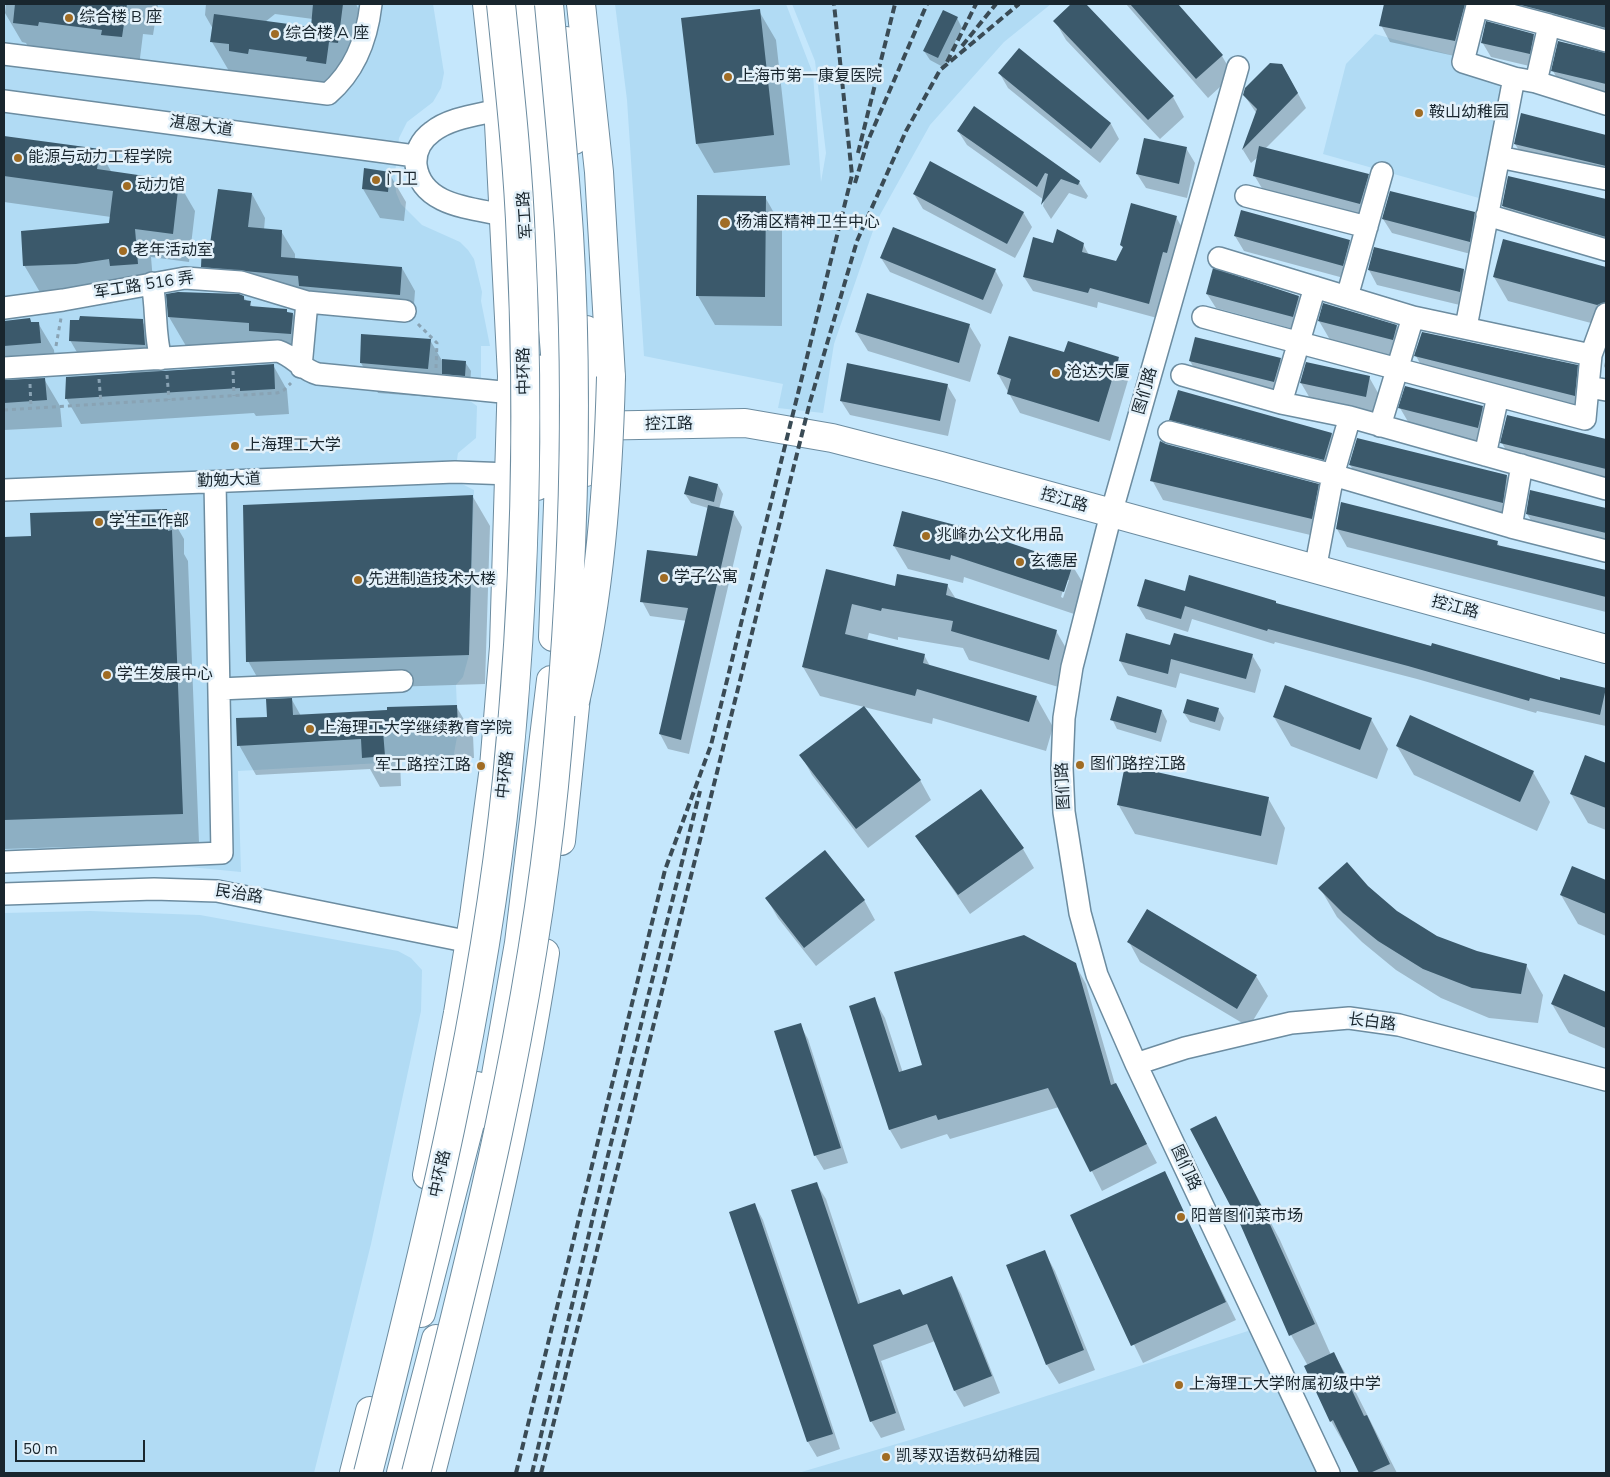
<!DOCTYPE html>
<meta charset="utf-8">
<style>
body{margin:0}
#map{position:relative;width:1610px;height:1477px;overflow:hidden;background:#c5e7fc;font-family:"Nunito Sans",sans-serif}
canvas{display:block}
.frame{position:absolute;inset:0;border:5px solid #19262e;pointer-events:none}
.scale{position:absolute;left:15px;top:1440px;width:130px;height:22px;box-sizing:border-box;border:2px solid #19262e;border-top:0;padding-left:6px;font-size:15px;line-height:18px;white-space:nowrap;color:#19262e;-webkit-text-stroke:4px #e3f1fa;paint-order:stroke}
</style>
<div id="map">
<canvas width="1610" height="1477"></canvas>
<div class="frame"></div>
<div class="scale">50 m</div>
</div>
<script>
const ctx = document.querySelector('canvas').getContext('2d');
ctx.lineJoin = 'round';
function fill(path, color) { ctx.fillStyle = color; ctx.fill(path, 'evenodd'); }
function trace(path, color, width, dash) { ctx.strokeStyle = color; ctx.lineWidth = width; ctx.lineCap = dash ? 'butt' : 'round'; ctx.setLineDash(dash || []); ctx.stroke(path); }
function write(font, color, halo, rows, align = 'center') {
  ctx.font = font + ' "Nunito Sans","Noto Sans SC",sans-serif'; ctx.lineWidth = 5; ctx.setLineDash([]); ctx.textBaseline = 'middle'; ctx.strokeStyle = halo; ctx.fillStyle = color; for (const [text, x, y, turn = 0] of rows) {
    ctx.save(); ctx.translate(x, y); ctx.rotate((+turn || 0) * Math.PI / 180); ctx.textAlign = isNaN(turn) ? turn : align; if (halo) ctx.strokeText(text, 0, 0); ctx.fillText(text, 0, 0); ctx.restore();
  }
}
fill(new Path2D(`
 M4 4H433L444 73 441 88 433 102 407 122 399 138 395 174 396 192 401 204 422 225 460 242 468 250 474 259 482 292 481 301 490 346H481V381H471L470 401 477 406 476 438 458 453 454 480 474 490 469 655 463 677 456 685 458 732 453 759 238 771 241 872 179 866 4 873Z
 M615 4H786L813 74 821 182 826 153 815 61 792 4H1051L1004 42 930 125 876 222 834 344 823 413 778 408 783 384 644 356 627 100Z
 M1375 34 1513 72 1486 200 1323 154 1346 64Z
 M90 911 200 915 398 951 411 958 422 970 421 1011 371 1244 314 1473H4V913Z
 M1251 1330 1318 1473H798L910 1440Z`), '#b1dbf4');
fill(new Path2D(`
 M6 4H158L153 35 143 34 139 66 31 52 26 43 22 42 5 13Z
 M206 4H356L362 16 342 93 229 71 212 42 213 29 205 15ZM275 14 313 19 312 28 265 22Z
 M1073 4H1084L1173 97 1184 117 1160 139 1066 40 1055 21Z
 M1126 4H1177L1222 56 1233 75 1208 98Z
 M1385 4H1606V42L1483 11 1464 58 1390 42 1381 25Z
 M759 11 776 40 790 165 714 173 697 144Z
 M957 18 962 28 943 67 930 60 924 51Z
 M1533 35 1542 50 1538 68 1491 57 1482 42Z
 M1559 42 1606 54V97L1562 87 1553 71Z
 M1019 50 1111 124 1119 139 1100 163 1008 88 1000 74Z
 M1282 65 1306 108 1265 149 1368 175 1376 190 1368 218 1263 190 1254 175 1258 157 1251 163 1243 150 1257 114 1244 95Z
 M1522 114 1606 137V187L1530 168 1515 144Z
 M958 131 1079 182 1088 196 1086 199 1069 193 1051 219 1043 206 1044 200 967 145Z
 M4 137 99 150 112 173 178 182 195 211 189 262 151 257 154 293 41 294 24 265 110 224 111 217 4 202Z
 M1186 148 1195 163 1187 198 1146 188 1137 174Z
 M389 173 406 202 404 221 380 218 363 189Z
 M1509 177 1606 201V256L1516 228 1503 206Z
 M252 194 265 218 264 230 281 231 295 254V259L402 268 415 291 413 318 307 298 215 290 202 266 211 246Z
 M914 194 1023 212 1032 227 1015 258 923 209Z
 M765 197 782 227V326L715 325 698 296Z
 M1474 214 1483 228 1478 256 1392 233 1383 219Z
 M1176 217 1184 231 1157 318 1098 302 1097 308 1033 291 1024 277 1054 244H1083L1089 255 1117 262 1124 249 1122 245Z
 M1235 236 1349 241 1358 255 1351 280 1244 251Z
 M1504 241 1606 269V327L1508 301 1494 277Z
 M881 258 995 270 1003 285 991 314 890 272Z
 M1369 270H1464L1472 285 1468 307 1377 285Z
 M1207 294 1299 297 1307 311 1301 331 1216 308Z
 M243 297 253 307 286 310 288 314H293L310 343 308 363 186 346 169 317Z
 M30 319 32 324 38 323 54 350 56 370 4 375V322Z
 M142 321 159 350 161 372 273 365 287 390 289 414 256 416 254 413 81 424 66 398 131 372 87 370 70 340Z
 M1319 321 1397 326 1414 356 1410 367 1336 350Z
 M969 325 981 345 970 382 868 351 856 332Z
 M362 335 430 340 444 364 465 362 471 371 470 385 446 379 444 398 378 393 361 363Z
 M1065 354 1118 358 1129 377 1110 441 1020 413 998 374Z
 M1416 356 1577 366 1588 386 1585 415 1427 376Z
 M1606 358V370L1604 366Z
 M1280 359 1289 374 1282 396 1198 375 1190 361Z
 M1369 377 1386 407 1382 426 1318 412 1301 383Z
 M44 379 60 406 62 427 4 430V381Z
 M947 385 956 400 948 436 850 415 841 401Z
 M1482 407 1499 437 1495 457 1417 437 1400 408Z
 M1508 416 1606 440V485L1513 463 1502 443Z
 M1171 420 1332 434 1343 454 1335 479 1182 439Z
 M1165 445 1318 485 1329 505 1323 538 1163 500 1152 480Z
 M1350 465 1507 476 1518 496 1514 522 1362 485Z
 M718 485 723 494 719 509 733 512 742 527 689 754 668 749 660 734 687 621 650 616 642 601 698 557 708 508 691 503 685 494Z
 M1531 492 1606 510V545L1536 528 1527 514Z
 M473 497 490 526 485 684 265 691 248 661Z
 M167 510 184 539V554L188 561 199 843 4 849V538L32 537Z
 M1337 529 1497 542 1500 547 1606 572V612L1347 547Z
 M894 546 1072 565 1086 588 1077 615 964 577 963 583 908 569ZM1066 580H1069L1063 598 1061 597Z
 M827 570 896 588 947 585 956 599 1056 631 1073 660 1065 689 969 660 963 648 898 637V640L869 633 867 641 924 655 930 666 1036 697 1053 727 1046 751 933 718 932 724 820 696 803 667Z
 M1185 592 1277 605 1561 681V679L1606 690V726L1537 711 1536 713 1417 679 1275 642 1274 644 1192 619 1188 632 1146 619 1138 606Z
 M1252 655 1261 670 1255 693 1180 673 1176 688 1128 675 1120 661Z
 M1286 686 1371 719 1388 749 1377 779 1291 746 1274 717Z
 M292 700 301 716 456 706 473 735 474 758 400 760 401 786 380 787 370 769 256 775 239 745Z
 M1218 709 1224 718 1220 731 1190 722 1184 713Z
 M1162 711 1167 721 1161 742 1117 729 1112 719Z
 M1397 746 1533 772 1550 802 1537 831 1414 775Z
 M801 755 920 780 931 800 868 848 812 775Z
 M1586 757 1606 765V830L1588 823 1571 794Z
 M1268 798 1285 828 1277 865 1135 834 1118 804Z
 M917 837 1023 849 1034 868 970 914Z
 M1573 867 1606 881V936L1578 924 1561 895Z
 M1367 887 1396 912 1437 937 1477 952 1526 965 1543 995 1538 1023 1489 1018 1441 998 1396 970 1362 942 1337 917 1320 888Z
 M767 899 864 900 875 920 816 966 778 918Z
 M1148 910 1256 976 1268 996 1249 1027 1140 962 1129 942Z
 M1075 964 1086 984 1115 1084 1157 1163 1102 1191 1059 1107 950 1139 947 1134 901 1149 890 1130 874 999 885 1018 903 1073 923 1066Z
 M1564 976 1606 994V1049L1569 1033 1552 1004Z
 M800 1025 808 1039 848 1163 824 1170 815 1155Z
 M1215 1117 1280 1240 1331 1355 1334 1354 1351 1383 1397 1473H1361L1331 1421 1306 1367 1308 1366 1291 1335Z
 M1164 1173 1236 1320 1143 1363 1071 1216Z
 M816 1183 826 1199 861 1305 903 1296 952 1277 961 1294 1000 1393 964 1407 955 1391 935 1341 881 1361 905 1430 881 1438 871 1421Z
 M755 1205 763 1220 840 1449 817 1457 808 1442 731 1213Z
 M1044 1251 1055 1271 1095 1370 1059 1384 1047 1365 1008 1265Z`), '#0003');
fill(new Path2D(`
 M15 4H127L122 37 101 35 102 30 39 22 38 26 13 23Z
 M313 4H343L338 43 329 42 326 64 306 61 307 57 249 49 248 54 229 51V44L210 42 214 14 311 27Z
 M1071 4H1086L1174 96 1148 120 1053 21Z
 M1130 4H1178L1223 55 1196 79Z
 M1384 4H1465L1455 41 1379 26Z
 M1517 4H1606V28L1552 13Z
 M760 9 774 135 696 144 681 18Z
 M943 10 958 17 938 58 923 51Z
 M1486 21 1534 34 1530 54 1481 43Z
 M1558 41 1606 53V84L1551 71Z
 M1019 48 1111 123 1091 149 998 73Z
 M1270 63 1282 64 1298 93 1242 150 1257 109 1243 95 1245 88Z
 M974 106 1080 181 1078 185 1061 179 1041 205 1048 174 1045 173 1037 187 957 131Z
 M1521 113 1606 135V166L1514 144Z
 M4 136 100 149 97 169 179 181 173 234 135 229 138 264 110 266 109 259 76 264 23 266 21 231 109 223 113 191 4 176Z
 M1144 138 1187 147 1179 184 1136 174Z
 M1259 146 1369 174 1360 204 1253 176Z
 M930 161 1024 212 1007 244 913 194Z
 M364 168 390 172 388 192 362 189Z
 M1508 176 1606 199V237L1502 206Z
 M218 189 252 193 248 227 282 230 281 257 402 267 400 295 299 286 298 276 201 267 202 244H210Z
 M1390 191 1475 212 1470 242 1382 219Z
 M697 195 766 196 765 297 696 296Z
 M1131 203 1177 216 1167 253 1163 252 1149 304 1090 288 1088 293 1023 277 1033 237 1053 243 1057 229 1084 243 1082 252 1116 261 1123 247 1120 245Z
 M1241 210 1350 240 1343 266 1234 236Z
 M893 227 996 269 983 300 880 258Z
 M1503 239 1606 267V302L1597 305 1493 277Z
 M1374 247 1464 269 1460 292 1368 270Z
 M1213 268 1299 296 1293 317 1206 294Z
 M178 292 239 294 244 296V300L251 301 250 306 287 309V312L293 313 291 334 249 331V323L168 317 166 294Z
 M867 293 970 324 959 363 855 332Z
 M1323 303 1397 325 1393 340 1318 321Z
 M80 316 143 319 145 345 69 341 70 320H79Z
 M30 318 31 322H39L41 343 4 346V321Z
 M1422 332 1578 365 1575 396 1414 356Z
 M361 334 431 339 428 369 360 363Z
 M1009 336 1064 352 1068 341 1119 357 1099 422 1007 394 1011 379 997 374Z
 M1195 337 1281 358 1274 382 1189 361Z
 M442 359 466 361 465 376 442 374Z
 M1306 362 1370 376 1366 397 1300 383Z
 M847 363 948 384 940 421 840 401Z
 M274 364 275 389 240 391V388L65 399 66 377Z
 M45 378 47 400 4 403V380Z
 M1405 386 1483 406 1478 428 1398 408Z
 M1178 390 1332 433 1324 460 1169 420Z
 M1507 415 1606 439V469L1500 443Z
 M1357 438 1507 475 1503 503 1349 465Z
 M1160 441 1166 444 1319 484 1312 519 1150 481Z
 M689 476 718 484 714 502 684 494Z
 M1530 490 1606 508V533L1526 514Z
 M473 495 469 655 246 662 243 505Z
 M1341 502 1498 541 1497 545 1606 570V597L1336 529Z
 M708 505 734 511 681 740 659 734 688 608 640 602 647 550 697 556Z
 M167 509 168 531 172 530 183 814 4 820V537L31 536 30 513Z
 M902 511 959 526 1073 564 1064 592 951 555 950 560 893 546Z
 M826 569 895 586 897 574 948 584 946 595 1057 630 1049 660 951 631 953 621 882 608 881 611 852 604 845 634 925 654 923 663 1037 696 1029 722 917 689 915 696 802 667Z
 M1189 575 1276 601V603L1431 646 1432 643 1560 680V677L1606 688 1600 715 1530 698 1529 701 1408 666 1268 629 1267 631 1185 606 1181 619 1137 606 1145 579 1185 591Z
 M1126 633 1170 645 1174 633 1253 654 1246 679 1171 659 1168 674 1119 661Z
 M1285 685 1372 718 1360 750 1273 717Z
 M1117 696 1162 710 1156 733 1110 720Z
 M292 698 293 715 387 710V707L457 705 458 728 383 731 385 756 362 758 361 739 237 746 236 718 267 717 266 699Z
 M1187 699 1219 708 1215 722 1183 713Z
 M864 706 921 780 856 829 799 755Z
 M1410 715 1534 771 1520 802 1396 746Z
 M1585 755 1606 763V808L1570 794Z
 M1125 765 1269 797 1261 836 1117 805Z
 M981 789 1024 848 958 895 915 836Z
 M825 850 865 900 804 948 765 898Z
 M1347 862 1368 886 1397 911 1437 936 1477 951 1527 964 1521 994 1472 988 1423 969 1378 941 1343 913 1318 888Z
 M1572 866 1606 880V914L1560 895Z
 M1147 909 1257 975 1237 1009 1127 942Z
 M1024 935 1076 963 1111 1085 1116 1083 1147 1144 1090 1172 1048 1088 938 1120 936 1115 889 1130 849 1006 875 997 899 1072 922 1065 894 972Z
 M1564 974 1606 992V1028L1551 1004Z
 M801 1023 841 1148 814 1156 774 1031Z
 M1216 1116 1263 1209 1315 1324 1289 1336 1241 1226 1190 1129Z
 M1165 1171 1226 1302 1131 1346 1070 1215Z
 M817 1182 858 1304 900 1289 903 1295 952 1276 992 1376 954 1391 927 1324 873 1345 896 1413 870 1422 791 1190Z
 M755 1203 833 1434 807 1442 729 1212Z
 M1045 1250 1084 1350 1046 1365 1006 1265Z
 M1334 1352 1364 1416 1367 1415 1390 1464 1370 1473H1359L1333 1420 1330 1422 1304 1366Z`), '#3b596b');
const minor = new Path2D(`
 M1549 25 1606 41
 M4 54 328 94C355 71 367 39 371 4
 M1238 67 1111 514 1072 667 1064 718 1062 768 1064 812 1080 913 1097 975 1136 1064 1329 1473
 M1536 82 1606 104
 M4 101 415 156
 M498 110C477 115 449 118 432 132 421 140 415 152 416 165 421 206 472 208 503 215
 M1499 157 1606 179
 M1246 196 1367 227
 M1487 215 1606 250
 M1219 258 1413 317 1380 426
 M152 283C157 308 154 334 161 359
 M1347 297 1382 173
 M307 302 405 311
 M4 308 63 300 185 278 241 282 307 302 301 367
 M1203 317 1585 419 1591 355 1606 314
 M1413 317 1591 355
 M1466 327 1514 78 1536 82 1549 25 1477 6 1463 62 1514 78
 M4 368 278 351C294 356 302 370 318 374L512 393
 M1182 375 1281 403 1350 417 1606 489
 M1588 387 1606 390
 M1281 403 1315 287
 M1169 432 1333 475 1511 527 1606 551
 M1485 455 1498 396
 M4 490 455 472 511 474
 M1511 527 1522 465
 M1315 570 1333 475 1350 417
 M219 689 402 681
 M4 862 222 853 215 482
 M4 894 154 889 217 891 470 942
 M1136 1064 1185 1048 1291 1023 1349 1018 1399 1025 1606 1080`);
const major = new Path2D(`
 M526 4 561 426 553 637
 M566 41 574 140
 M586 330V472
 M536 369 540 425 537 486
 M586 426 745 423 832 438 941 466 1606 649
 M561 841 578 677
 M489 1115 519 943 551 680
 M427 1175 458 1013 474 916 494 767 504 647 512 376 498 104 487 4
 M421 1313 472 1115 477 1086
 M354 1473 370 1411
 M401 1473 436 1339
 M431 1473C475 1301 518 1129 545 953`);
const highway = new Path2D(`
 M581 4 599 172 611 377`);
trace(minor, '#6c8ca0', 24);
trace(major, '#6c8ca0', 30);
trace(highway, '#6c8ca0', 30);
trace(new Path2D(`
 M418 324 437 343 436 368
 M56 346 61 318
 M233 371 234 396
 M167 375 169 400
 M99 379 101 404
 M30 384 31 408
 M4 410 277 393 284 390 291 383`), '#89a3b4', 3, [4, 4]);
trace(minor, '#fff', 21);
trace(major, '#fff', 28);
trace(highway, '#fff', 28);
trace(new Path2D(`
 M962 46 996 4
 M947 62 976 4
 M858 153 895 4
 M855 183 867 143 927 4
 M516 1473 665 870 711 745 852 175 834 4
 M532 1473 604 1171 700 791
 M541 1473 810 402 857 241 906 131 940 70 1019 4`), '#3a4b55', 4, [8, 4]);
const highwayBridge = new Path2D(`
 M575 702C600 596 608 486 611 377
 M368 1473C426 1245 483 1014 507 779 525 600 530 421 521 242 518 162 509 83 501 4
 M416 1473C474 1247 531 1019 554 786 572 603 580 417 569 234 564 157 556 80 549 4`);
trace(highwayBridge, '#6c8ca0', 30, []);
trace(highwayBridge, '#fff', 28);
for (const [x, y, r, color] of [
 [69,18,5,"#a06c24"],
 [275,34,5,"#a06c24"],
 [728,77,5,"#a06c24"],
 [1419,113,5,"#a06c24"],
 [18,158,5,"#a06c24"],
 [376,180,5,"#a06c24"],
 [127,186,5,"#a06c24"],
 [725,223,6,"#a06c24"],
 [123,251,5,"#a06c24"],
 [1056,373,5,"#a06c24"],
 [235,446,5,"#a06c24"],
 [99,522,5,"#a06c24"],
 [926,536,5,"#a06c24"],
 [1020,562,5,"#a06c24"],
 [664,578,5,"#a06c24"],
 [358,580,5,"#a06c24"],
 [107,675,5,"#a06c24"],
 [310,729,5,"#a06c24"],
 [1080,765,5,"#a06c24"],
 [481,766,5,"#a06c24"],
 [1181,1217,5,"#a06c24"],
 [1179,1385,5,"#a06c24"],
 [886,1457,5,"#a06c24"]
]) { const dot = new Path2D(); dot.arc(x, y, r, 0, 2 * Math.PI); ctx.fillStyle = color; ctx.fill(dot); trace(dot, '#e3f1fa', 2); }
write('16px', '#19262e', '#e3f1fa', [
 ["综合楼 B 座",79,18],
 ["综合楼 A 座",285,34],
 ["上海市第一康复医院",738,77],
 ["鞍山幼稚园",1429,113],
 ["能源与动力工程学院",28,158],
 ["门卫",386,180],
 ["动力馆",137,186],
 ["杨浦区精神卫生中心",736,223],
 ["老年活动室",133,251],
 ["沧达大厦",1066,373],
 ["上海理工大学",245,446],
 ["学生工作部",109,522],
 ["兆峰办公文化用品",936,536],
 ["玄德居",1030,562],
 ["学子公寓",674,578],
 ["先进制造技术大楼",368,580],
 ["学生发展中心",117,675],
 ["上海理工大学继续教育学院",320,729],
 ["图们路控江路",1090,765],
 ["军工路控江路",471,766,"right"],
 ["阳普图们菜市场",1191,1217],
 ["上海理工大学附属初级中学",1189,1385],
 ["凯琴双语数码幼稚园",896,1457]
], 'left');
write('16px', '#19262e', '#e3f1fa', [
 ["湛恩大道",201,127,8],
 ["军工路",526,215,-94],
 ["军工路 516 弄",144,286,-9],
 ["中环路",525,371,-91],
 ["图们路",1146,391,-74],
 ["控江路",669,425,-1],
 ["勤勉大道",229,481,-2],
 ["控江路",1064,501,16],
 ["控江路",1455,608,15],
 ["中环路",506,775,-84],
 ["图们路",1064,786,-93],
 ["民治路",239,895,9],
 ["长白路",1372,1023,7],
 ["图们路",1185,1168,65],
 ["中环路",441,1174,-78]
]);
</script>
